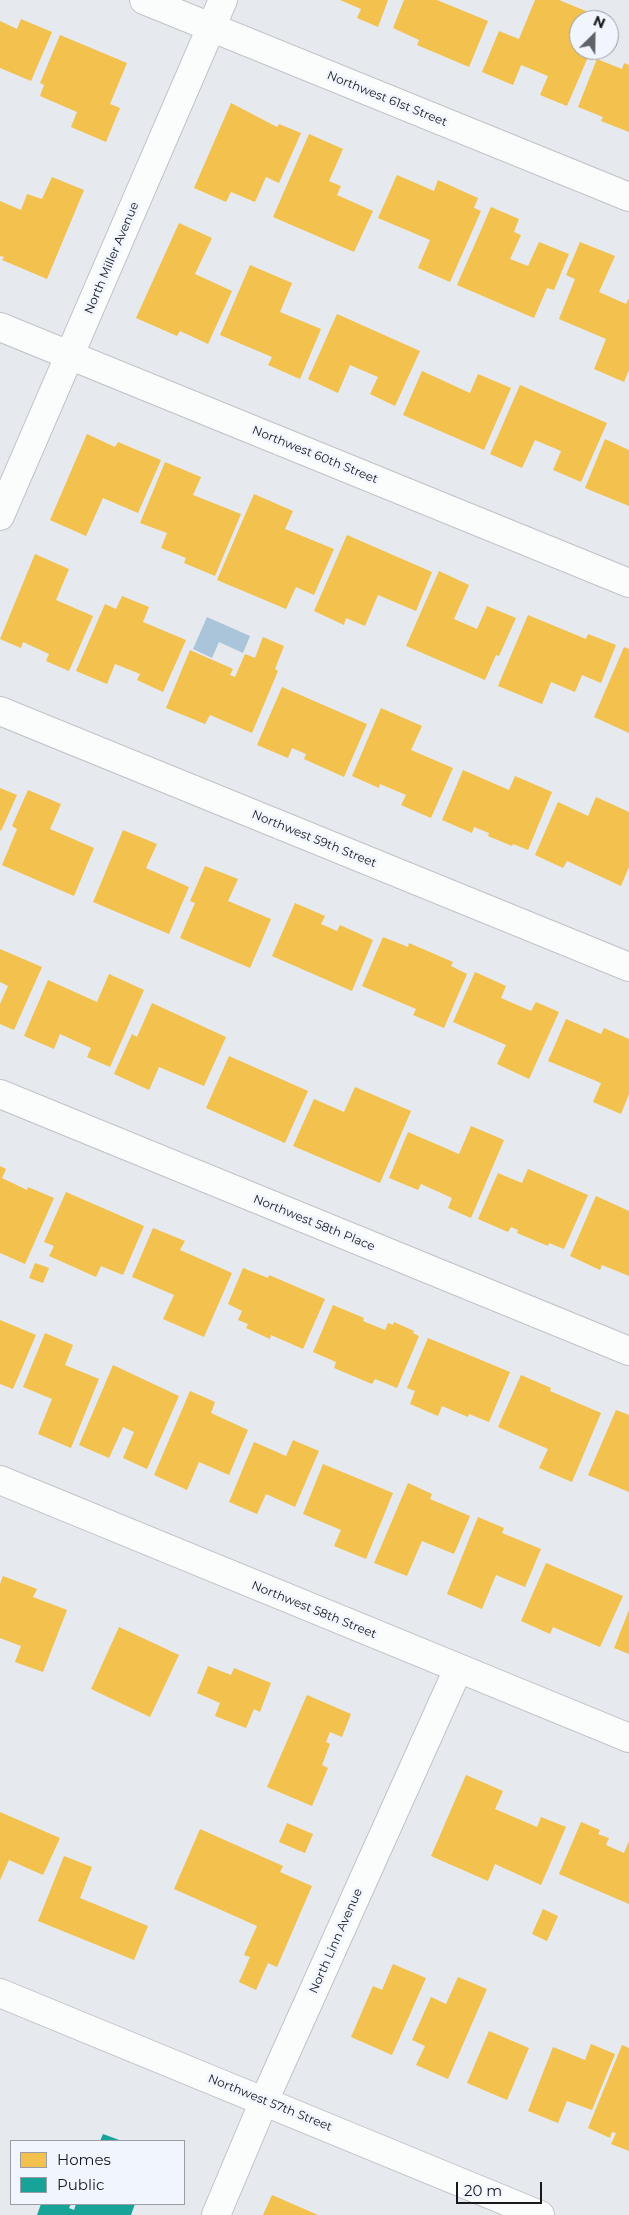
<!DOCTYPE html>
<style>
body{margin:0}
#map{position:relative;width:629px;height:2215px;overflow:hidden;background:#e6e9ee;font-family:Montserrat,sans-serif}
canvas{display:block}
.legend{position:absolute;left:10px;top:2140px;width:175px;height:65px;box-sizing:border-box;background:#f1f5fd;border:1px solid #9a9da3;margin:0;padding:6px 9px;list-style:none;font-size:15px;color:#17191c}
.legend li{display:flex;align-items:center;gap:10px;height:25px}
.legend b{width:25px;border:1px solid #9a9da3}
.north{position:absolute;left:569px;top:10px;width:50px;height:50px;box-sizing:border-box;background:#f1f5fd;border:1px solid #9a9da3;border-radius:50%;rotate:23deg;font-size:14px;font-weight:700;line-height:20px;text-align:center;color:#17191c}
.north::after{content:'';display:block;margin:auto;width:18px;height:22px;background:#5f6266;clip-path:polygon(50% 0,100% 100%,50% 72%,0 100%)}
.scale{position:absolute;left:456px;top:2182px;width:86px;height:22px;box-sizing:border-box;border:2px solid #17191c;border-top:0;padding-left:6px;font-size:15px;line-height:18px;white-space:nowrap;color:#17191c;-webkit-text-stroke:4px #f1f5fd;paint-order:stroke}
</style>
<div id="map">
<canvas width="629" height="2215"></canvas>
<ul class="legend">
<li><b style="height:14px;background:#f2c14e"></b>Homes</li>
<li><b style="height:14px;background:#17a398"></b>Public</li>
</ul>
<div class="north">N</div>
<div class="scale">20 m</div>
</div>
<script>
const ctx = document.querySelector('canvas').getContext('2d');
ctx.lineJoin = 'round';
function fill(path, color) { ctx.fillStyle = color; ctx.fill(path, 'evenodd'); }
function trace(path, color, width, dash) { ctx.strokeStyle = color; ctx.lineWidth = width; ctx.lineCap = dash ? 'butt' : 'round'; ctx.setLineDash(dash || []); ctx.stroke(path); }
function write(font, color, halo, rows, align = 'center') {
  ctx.font = font + ' Montserrat,sans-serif'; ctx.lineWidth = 5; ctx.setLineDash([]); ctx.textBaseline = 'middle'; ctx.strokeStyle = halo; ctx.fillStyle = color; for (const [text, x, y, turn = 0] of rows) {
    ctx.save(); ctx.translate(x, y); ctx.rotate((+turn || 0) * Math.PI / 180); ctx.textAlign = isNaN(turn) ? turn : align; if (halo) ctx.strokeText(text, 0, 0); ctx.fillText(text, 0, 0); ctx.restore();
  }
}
fill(new Path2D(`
 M207 617 250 636 243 653 219 642 212 658 193 649Z`), '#aac4d9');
fill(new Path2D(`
 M340 0H388L378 27 357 18 361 9Z
 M404 0H437L488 21 469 67 417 45 419 40 393 28Z
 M535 0H559L603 18V20H579V50H591L567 106 540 95 548 76 521 65 513 85 482 72 499 31 519 39Z
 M21 19 52 32 31 81 0 68V21L17 29Z
 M60 35 127 63 110 104 120 108 106 142 71 127 77 112 40 96 44 85 40 83Z
 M597 59 622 69 624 63 629 65V132L601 121 603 117 578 107Z
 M231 103 277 127 279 124 301 133 279 183 266 177 255 202 231 192 226 202 194 188Z
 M309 134 343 149 329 181 341 186 337 195 373 211 354 252 273 217Z
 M397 175 434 191 438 180 478 198 474 208 481 211 450 282 418 268 430 240 378 218Z
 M52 177 84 190 47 279 2 260 4 257 0 256V201L21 210 27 194 42 199Z
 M491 207 519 219 514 232 521 235 510 259 528 266 539 242 569 254 554 290 547 288 534 318 457 285Z
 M179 223 212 238 195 274 232 291 208 344 180 331 177 336 136 318Z
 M580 242 615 256 599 292 626 304 629 298V370L624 382 594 369 606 339 559 319 575 279 566 275Z
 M250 265 292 283 280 312 321 329 300 379 268 365 272 357 220 335Z
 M337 314 420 351 395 406 370 394 378 377 350 365 338 393 308 379Z
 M422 371 470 393 478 374 511 388 484 450 403 415Z
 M520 385 607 423 581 482 553 470 561 451 535 440 522 468 490 454Z
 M87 434 115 447 118 442 161 460 138 513 103 498 86 536 50 520Z
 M605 439 629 450V506L585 488Z
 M165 462 201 477 193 495 241 514 215 576 184 563 186 558 161 548 167 533 140 523Z
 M254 494 293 511 285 529 334 549 314 595 296 587 286 609 217 580Z
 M347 535 432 572 416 611 378 595 365 626 346 618 344 625 314 611Z
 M35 554 69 569 56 600 93 616 69 671 46 661 49 654 23 642 21 648 0 639Z
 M439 571 469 585 454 619 477 629 487 606 516 618 499 656 496 655 485 680 406 646Z
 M122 596 149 607 143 622 186 640 163 692 137 680 140 674 115 664 107 684 76 671 105 604 116 609Z
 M528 615 586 639 588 634 616 645 601 683 582 675 575 692 551 682 542 704 498 686Z
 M263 637 284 646 275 669 278 671 252 733 210 715 205 724 166 708 190 650 233 669 230 675 235 677 245 654 255 658Z
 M624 647 629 649V733L594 717Z
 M282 687 367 724 344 777 304 759 306 754 292 748 288 758 257 745Z
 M381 708 422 726 411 750 453 768 431 818 401 805 406 795 380 784 379 788 352 776Z
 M463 770 509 790 515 776 552 792 528 850 513 844 512 846 488 836 489 833 474 827 472 833 442 820Z
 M0 788 17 795 1 831 0 830Z
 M28 790 61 804 50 829 94 848 74 896 2 865 17 829 12 826Z
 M596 797 629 812V867L621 886 567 861 563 868 535 855 558 802 588 816Z
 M123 830 157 844 146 868 189 887 169 934 93 902Z
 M205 866 238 879 228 901 271 919 250 968 180 938 195 903 190 901Z
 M295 903 325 916 321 924 337 931 340 925 373 940 352 991 272 956Z
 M383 937 408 947 409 943 453 962 451 966 467 974 444 1028 413 1015 416 1009 362 986Z
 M0 949 42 967 14 1030 0 1024V1004L8 986 0 982Z
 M475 972 506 986 501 998 531 1011 536 1002 559 1012 529 1079 497 1064 506 1045 453 1022Z
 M109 974 144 990 110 1067 87 1057 91 1048 60 1034 54 1049 24 1036 48 980 97 1002Z
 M152 1003 226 1037 204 1086 159 1067 149 1090 114 1074 132 1034 137 1037Z
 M566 1019 601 1034 604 1028 629 1039V1094L621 1114 593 1102 601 1083 548 1061Z
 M229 1056 308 1091 285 1143 206 1108Z
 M355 1087 411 1111 380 1183 293 1146 314 1099 344 1112Z
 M471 1126 504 1140 471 1218 448 1208 452 1198 421 1184 418 1190 389 1178 408 1132 459 1154Z
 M0 1166 6 1169 2 1178 27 1190 28 1187 54 1198 25 1264 0 1253Z
 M528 1169 588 1195 564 1249 549 1243 548 1246 517 1233 518 1230 511 1227 508 1232 478 1219 498 1173 522 1183Z
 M66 1192 144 1226 123 1275 101 1266 96 1277 49 1256 54 1246 44 1242Z
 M596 1196 629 1211V1276L602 1265 600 1270 570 1256Z
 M153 1228 185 1241 180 1250 232 1273 204 1337 163 1319 174 1295 132 1277Z
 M35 1263 49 1268 43 1283 29 1278Z
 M243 1268 268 1278 269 1275 325 1299 303 1349 271 1335 270 1339 246 1328 248 1324 238 1320 242 1311 228 1304Z
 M333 1305 364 1318 363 1321 385 1330 388 1323 393 1325 394 1322 414 1331 413 1333 419 1336 397 1388 375 1379 372 1384 334 1368 336 1362 313 1352Z
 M0 1320 36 1335 13 1389 0 1384Z
 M45 1333 73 1345 65 1365 99 1379 71 1448 38 1434 52 1399 23 1387Z
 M428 1338 510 1372 489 1422 469 1414 468 1417 442 1406 438 1416 410 1404 415 1391 407 1388Z
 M113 1365 179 1396 147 1469 123 1458 134 1432 123 1427 109 1458 79 1445Z
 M521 1375 551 1388 550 1391 601 1413 572 1482 539 1468 548 1449 498 1427Z
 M190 1391 215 1402 211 1413 248 1430 229 1475 199 1462 187 1490 154 1475Z
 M616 1410 629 1415V1492L588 1475Z
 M293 1440 319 1451 295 1507 266 1494 257 1514 229 1502 254 1442 286 1456Z
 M323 1464 393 1493 366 1559 334 1546 341 1530 303 1514Z
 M408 1483 432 1494 430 1499 470 1516 454 1554 422 1541 407 1576 374 1563Z
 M478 1517 504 1528 502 1533 541 1549 525 1587 496 1575 482 1609 447 1594Z
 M546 1563 623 1596 600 1647 553 1627 550 1634 521 1621Z
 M3 1576 37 1589 33 1597 67 1610 43 1672 15 1662 21 1646 0 1638V1584Z
 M629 1610V1654L614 1648Z
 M119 1627 179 1655 150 1717 91 1689Z
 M208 1666 231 1675 234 1668 271 1683 260 1712 254 1709 246 1728 215 1716 220 1703 197 1693Z
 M307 1695 351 1714 342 1737 330 1732 326 1742 330 1744 322 1765 328 1768 312 1806 267 1787Z
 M466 1775 503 1791 495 1809 537 1827 541 1817 566 1827 541 1885 495 1864 488 1881 431 1856Z
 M0 1812 60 1838 43 1875 9 1860 0 1880Z
 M581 1822 600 1830 598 1834 609 1838 606 1845 624 1853 629 1841V1904L559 1874Z
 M287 1823 313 1834 305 1853 279 1842Z
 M200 1829 283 1866 280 1872 312 1886 277 1967 268 1963 256 1990 239 1982 250 1957 244 1955 257 1926 174 1889Z
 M64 1856 92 1867 80 1898 148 1926 134 1960 38 1921Z
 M543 1909 558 1916 547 1941 532 1934Z
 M393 1964 426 1978 392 2055 351 2037 373 1986 382 1990Z
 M458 1977 487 1989 448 2079 416 2065 425 2046 412 2040 431 1997 446 2004Z
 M489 2031 529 2048 507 2100 467 2083Z
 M591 2044 615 2054 592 2110 567 2101 558 2123 528 2111 553 2047 585 2060Z
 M622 2045 629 2048V2151L611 2144 616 2133 612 2132 610 2138 588 2128Z
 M272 2195 318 2215H263Z`), '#f2c14e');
fill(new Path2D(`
 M103 2134 122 2141H100Z
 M41 2204H71L69 2208 74 2210 76 2204H135L131 2215H37Z`), '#17a398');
const minor = new Path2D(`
 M144 0 629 197
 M0 327 629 583
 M0 516 223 0
 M0 711 629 967
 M0 1094 629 1351
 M0 1480 629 1738
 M0 1993 540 2215
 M216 2215 264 2101 458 1669`);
trace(minor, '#c1c3c7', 30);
trace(minor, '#fbfcfc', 28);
write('12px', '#17191c', '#f1f5fd', [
 ["Northwest 61st Street",387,99,22],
 ["North Miller Avenue",112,258,-67],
 ["Northwest 60th Street",315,455,22],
 ["Northwest 59th Street",314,839,22],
 ["Northwest 58th Place",314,1223,22],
 ["Northwest 58th Street",314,1610,22],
 ["North Linn Avenue",336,1941,-66],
 ["Northwest 57th Street",270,2103,22]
]);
</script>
